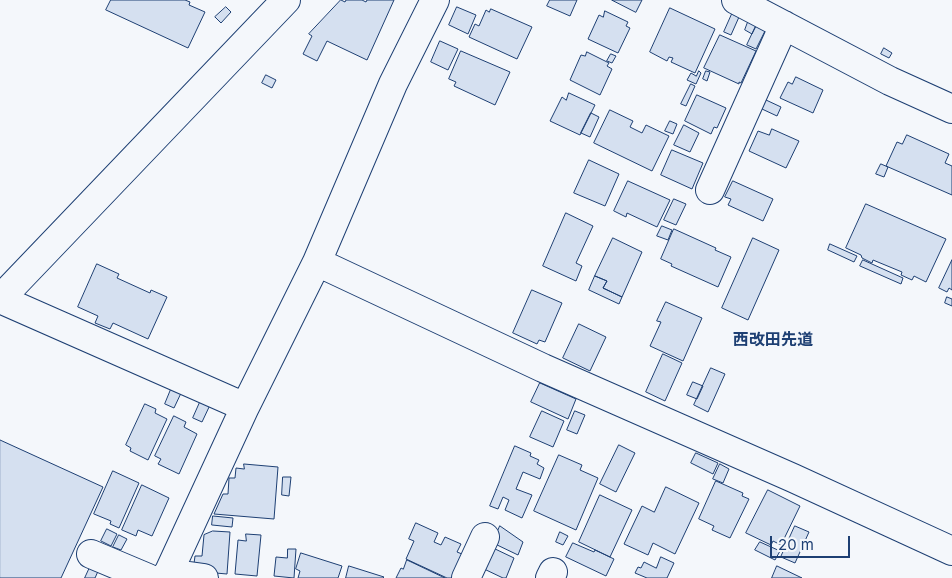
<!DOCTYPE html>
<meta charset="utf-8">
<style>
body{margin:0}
#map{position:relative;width:952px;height:578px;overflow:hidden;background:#f4f7fb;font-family:Inter,sans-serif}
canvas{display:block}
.scale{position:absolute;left:770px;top:536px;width:80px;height:22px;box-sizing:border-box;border:2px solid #1d3f73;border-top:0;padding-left:6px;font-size:15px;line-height:18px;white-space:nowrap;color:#1d3f73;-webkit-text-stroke:4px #f4f7fb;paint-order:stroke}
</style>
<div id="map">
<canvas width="952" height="578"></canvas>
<div class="scale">20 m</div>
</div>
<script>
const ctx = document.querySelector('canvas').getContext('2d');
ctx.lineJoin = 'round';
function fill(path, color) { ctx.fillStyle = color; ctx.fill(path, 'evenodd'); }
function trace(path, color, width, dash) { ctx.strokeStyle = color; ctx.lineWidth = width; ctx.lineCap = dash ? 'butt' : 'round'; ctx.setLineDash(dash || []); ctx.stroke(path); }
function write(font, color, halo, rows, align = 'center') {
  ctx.font = font + ' Inter,"Noto Sans JP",sans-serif'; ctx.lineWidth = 4; ctx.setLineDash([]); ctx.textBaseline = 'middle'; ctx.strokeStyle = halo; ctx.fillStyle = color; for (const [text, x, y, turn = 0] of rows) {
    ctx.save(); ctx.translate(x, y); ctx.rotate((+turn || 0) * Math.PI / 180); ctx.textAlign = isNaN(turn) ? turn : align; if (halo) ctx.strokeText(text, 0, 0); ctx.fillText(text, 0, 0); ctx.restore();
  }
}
const building = new Path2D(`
 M111 0H185L190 2 189 5 205 12 188 48 106 10Z
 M341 0 345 2 346 0H362L366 2 367 0H394L367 60 327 41 317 61 303 54 312 36 309 34Z
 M550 0H577L570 16 547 6Z
 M612 0H642L636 12Z
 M226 7 231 12 221 23 215 17Z
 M457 7 476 15 468 34 449 25Z
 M670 8 715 29 695 73 671 62 673 58 669 57 667 61 650 52Z
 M491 9 532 27 517 59 469 37 475 24 479 26 486 10 489 12Z
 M605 11 628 22 626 26 630 28 618 53 588 39 599 15 603 17Z
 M732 14 739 17 731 35 724 32Z
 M748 22 756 26 752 34 745 30Z
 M756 26 765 31 756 49 747 45Z
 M720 35 756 51 741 83 739 82V84L704 68Z
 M440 41 458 49 448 70 431 62Z
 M884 48 892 53 889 58 881 54Z
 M461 51 510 72 495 105 454 86 456 82 449 79Z
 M587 52 609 63 607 66 612 69 600 95 570 80 581 55 585 56Z
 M611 54 616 56 612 63 607 61Z
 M699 71 701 73 696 84 687 80 691 73 696 76Z
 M706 71 710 72 707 81 703 79Z
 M266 75 276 80 272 88 262 83Z
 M796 77 823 90 813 113 780 98 788 82 792 84Z
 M691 84 695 86 686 106 681 104Z
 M569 93 595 105 580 135 550 121 562 97 566 100Z
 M697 95 726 108 717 128 714 127 711 134 685 121Z
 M766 100 781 107 777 116 762 109Z
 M610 110 633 121 630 127 642 133 646 125 669 136 652 171 594 143Z
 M591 113 599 117 590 137 581 133Z
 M670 121 677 124 673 134 665 131Z
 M684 125 699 133 690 152 674 145Z
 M772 129 799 141 786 168 749 151 758 131 769 135Z
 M907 135 949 154 945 163 952 166V195L886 166 897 142 902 144Z
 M672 150 703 163 692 189 661 175Z
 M589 160 619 174 605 206 574 193Z
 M881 164 888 167 884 177 876 174Z
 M628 181 670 200 657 227 627 213 626 217 614 211Z
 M733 181 773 199 763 221 728 205 731 199 725 197Z
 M674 199 686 204 676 225 664 220Z
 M866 204 946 239 926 282 914 276 912 280 901 275 902 272 873 260 872 263 862 258 861 255 846 248Z
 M566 213 593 226 576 263 582 266 576 281 543 266Z
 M662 226 672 230 668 240 657 236Z
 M674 229 716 248 715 250 731 257 718 287 671 266 672 264 661 259Z
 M613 238 642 252 622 297 603 288 607 281 595 276Z
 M753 238 779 250 748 320 722 308Z
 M830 244 857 256 854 262 828 250Z
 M863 260 903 278 901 284 860 266Z
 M952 260V290L949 288 947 292 939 288Z
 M97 264 119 274 117 278 150 293 151 290 167 297 148 339 113 323 110 329 95 323 98 316 78 307Z
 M595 276 607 281 603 288 622 297 619 304 589 290Z
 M532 290 562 303 545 342 539 340 537 344 513 333Z
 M947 297 952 299V306L945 303Z
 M666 302 702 318 683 361 650 346 661 322 657 321Z
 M579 324 606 337 590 371 563 358Z
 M663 354 682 363 665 401 646 392Z
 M711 368 725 374 708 412 694 405Z
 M693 382 703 386 697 399 687 395Z
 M540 383 576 399 568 419 531 402Z
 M172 387 182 391 174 408 165 404Z
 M201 400 210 405 202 422 193 418Z
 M145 404 156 409 155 413 167 419 148 460 130 451 131 448 126 445Z
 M542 411 564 421 553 447 530 437Z
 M575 411 585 415 577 434 567 430Z
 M174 416 186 422 184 427 197 434 179 474 158 464 161 459 155 456Z
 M0 440 103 487 61 578H0Z
 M619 445 635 453 616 492 600 484Z
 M515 446 531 453 530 456 539 460 537 464 544 468 540 479 523 472 516 489 532 495 522 518 505 510 509 500 503 497 498 509 490 506Z
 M696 453 718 463 713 474 691 463Z
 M559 455 582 465 580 470 598 478 576 530 534 511Z
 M244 464 278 467 274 519 214 514 223 494H228L229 478H235L236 468 244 469Z
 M720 464 729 469 723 483 713 479Z
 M113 471 139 483 119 528 110 524 111 521 94 514Z
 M283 477H291L289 496 282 495Z
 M716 481 743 493 742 496 749 499 730 538 712 530 714 526 699 519Z
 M142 485 169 498 152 536 138 530 136 536 122 530Z
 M666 487 699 503 675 554 653 543 648 555 624 544 642 506 654 512Z
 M768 490 800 506 781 545 773 541 771 545 746 533Z
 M600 495 632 510 610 557 579 542Z
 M213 516 233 518 232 527 212 525Z
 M416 523 438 533 434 542 441 545 445 537 461 544 457 552 467 556 456 578H447L406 559 414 541 409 539Z
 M500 526 523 542 518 555 493 543Z
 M795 526 809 532 795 563 781 557Z
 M107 529 117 534 111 546 101 541Z
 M213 531 230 532 227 574 193 571 195 556H202L204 535Z
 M560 532 568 536 563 545 556 542Z
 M246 534 261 535 257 576 235 574 238 540 246 541Z
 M119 535 127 539 121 550 113 547Z
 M760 542 780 551 775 560 755 550Z
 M573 543 594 552 595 550 614 559 606 576 566 557Z
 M491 547 514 558 506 578H503L482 568Z
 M288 549H296L294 578 274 576 276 557 287 558Z
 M301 553 342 566 338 578H298L300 571 296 569Z
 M661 557 674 563 667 578H647L635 573 638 567 641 568 644 562 656 568Z
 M407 560 445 578H396L401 568 403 569Z
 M91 565 99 569 95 578H85Z
 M349 566 384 577 383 578H346Z
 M777 566 802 578H772Z`);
fill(building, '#d5e0f0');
trace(building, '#1d3f73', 1);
const minor = new Path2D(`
 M736 0 890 81 952 109
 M710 190 784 25
 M317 262 543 368 793 478 952 551
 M0 299 286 0
 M0 299 245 407
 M91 554 148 578
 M168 573 204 578
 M166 578 245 407 317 262 393 84 435 0
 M466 578 485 537
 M550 578 553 572`);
trace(minor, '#1d3f73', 30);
trace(minor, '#f4f7fb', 28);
write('bold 16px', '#1d3f73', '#f4f7fb', [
 ["西改田先道",773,340]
]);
</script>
